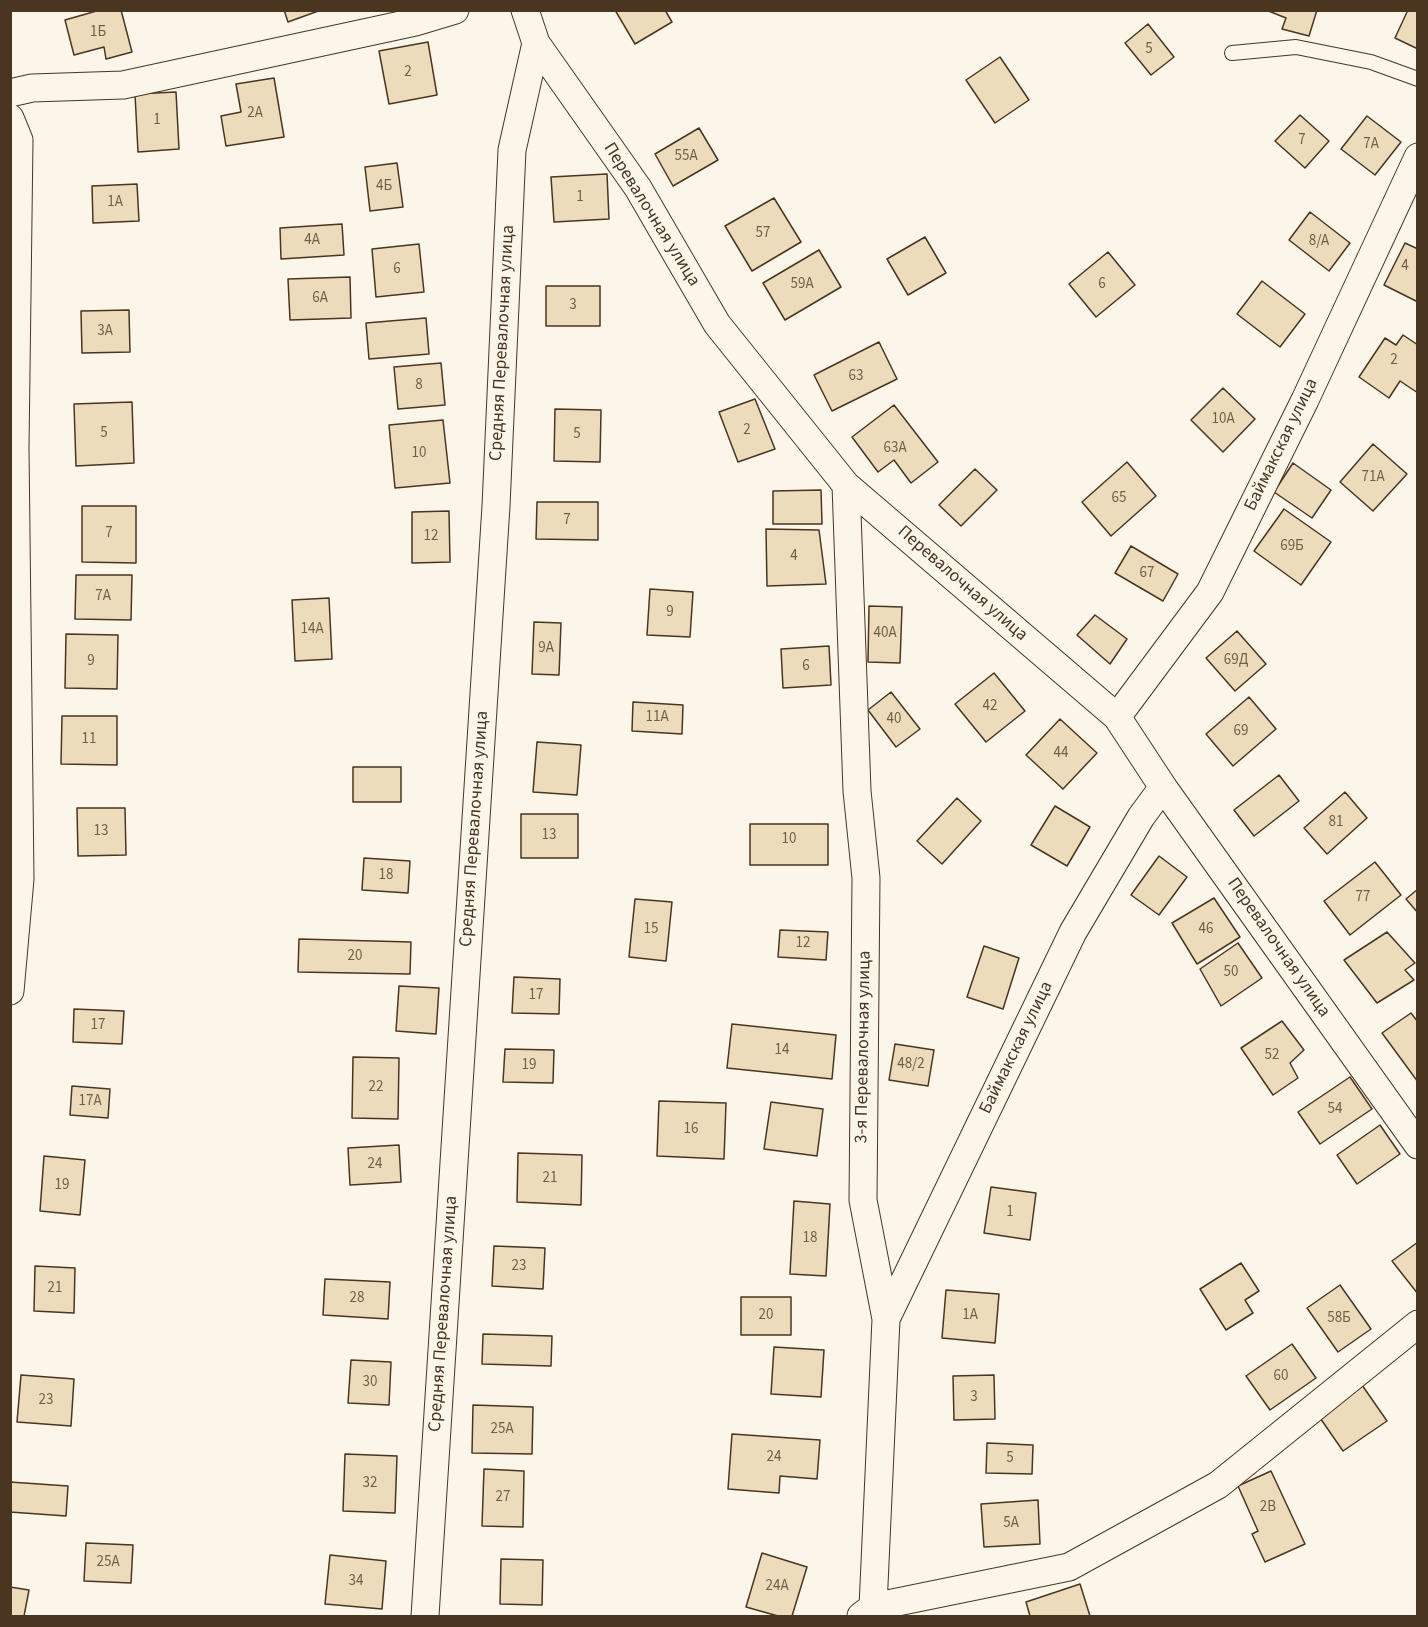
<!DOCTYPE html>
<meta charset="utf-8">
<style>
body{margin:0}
#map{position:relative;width:1428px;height:1627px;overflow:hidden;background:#fbf6e9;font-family:"Source Sans 3",sans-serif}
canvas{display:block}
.frame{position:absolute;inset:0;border:12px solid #4a3520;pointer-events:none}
</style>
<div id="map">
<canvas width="1428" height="1627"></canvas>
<div class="frame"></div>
</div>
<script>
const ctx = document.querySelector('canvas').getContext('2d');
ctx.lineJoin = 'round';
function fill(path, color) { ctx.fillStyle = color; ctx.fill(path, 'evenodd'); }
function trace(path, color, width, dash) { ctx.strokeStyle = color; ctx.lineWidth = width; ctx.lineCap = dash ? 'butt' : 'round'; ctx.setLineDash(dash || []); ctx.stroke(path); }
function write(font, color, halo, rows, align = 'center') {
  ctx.font = font + ' "Source Sans 3",sans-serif'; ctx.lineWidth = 4.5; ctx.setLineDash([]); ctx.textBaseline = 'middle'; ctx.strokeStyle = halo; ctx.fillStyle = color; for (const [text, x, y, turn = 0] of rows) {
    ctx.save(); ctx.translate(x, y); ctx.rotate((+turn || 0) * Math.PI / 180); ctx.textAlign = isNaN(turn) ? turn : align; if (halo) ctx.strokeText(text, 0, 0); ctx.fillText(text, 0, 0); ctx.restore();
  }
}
const building = new Path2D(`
 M100 10H121L132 52 106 59 104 47 74 55 65 20Z
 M284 10H321L288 22Z
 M615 10H665L672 22 635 44Z
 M1266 10H1317L1309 36 1282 29 1286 18Z
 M1404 10H1418V49L1395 38 1407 12Z
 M1148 24 1174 57 1151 75 1125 43Z
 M428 42 437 95 389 104 379 51Z
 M1000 57 1029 100 995 123 966 80Z
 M274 78 284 137 226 146 221 116 241 112 236 84Z
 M176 92 179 149 138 152 135 94Z
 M1300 115 1329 141 1305 168 1275 141Z
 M1367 116 1401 142 1375 175 1341 149Z
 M699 128 718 160 673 186 655 154Z
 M397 163 403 207 370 211 365 167Z
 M607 174 609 219 554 222 551 177Z
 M137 184 139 221 93 223 92 186Z
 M774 198 801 242 752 271 725 226Z
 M1310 212 1350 243 1329 271 1289 240Z
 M342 224 344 255 281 259 280 228Z
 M925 237 946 273 908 295 887 259Z
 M1405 243 1418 249V302L1384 285Z
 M419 244 424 292 376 297 372 249Z
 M819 250 841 287 785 320 763 283Z
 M1108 252 1135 285 1096 317 1069 284Z
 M350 277 351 318 290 320 288 279Z
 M1262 281 1305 314 1280 347 1237 314Z
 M546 286H600V326H546Z
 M129 310 130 352 82 353 81 311Z
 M426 318 429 354 369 359 366 323Z
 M1403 335 1418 345V393L1400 381 1389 398 1359 377 1385 338 1396 345Z
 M879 342 897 379 832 411 814 375Z
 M441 363 445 405 398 409 394 367Z
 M1223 388 1255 419 1223 452 1191 420Z
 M755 399 775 449 738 462 719 412Z
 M132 402 134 463 76 466 74 404Z
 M894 405 938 462 911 483 894 460 878 472 852 437Z
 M555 409 601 410 600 462 554 461Z
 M443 420 450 483 395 488 389 425Z
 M1373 444 1407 474 1373 511 1340 482Z
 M1127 462 1156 496 1111 536 1082 502Z
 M1293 463 1331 490 1312 518 1274 492Z
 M975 469 997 490 961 526 939 505Z
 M821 490 822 524H773V491Z
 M537 502H598V540L536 539Z
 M82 506H136V563L82 562Z
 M1284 509 1331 542 1301 585 1254 551Z
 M449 511 450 562 412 563V512Z
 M766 529 819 530 826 584 767 586Z
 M1131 546 1178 574 1163 601 1115 573Z
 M76 575H132L131 620 75 619Z
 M650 589 693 592 690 637 647 635Z
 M329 598 332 659 295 661 292 600Z
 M869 606 902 607 900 663 868 662Z
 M1095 615 1127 639 1110 664 1077 635Z
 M534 622 561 623 559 675 532 674Z
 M1237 631 1266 664 1235 691 1206 658Z
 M66 634 118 635 117 689 65 688Z
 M829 646 831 685 783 688 781 649Z
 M994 673 1025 711 986 742 955 704Z
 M891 692 920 729 896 747 868 710Z
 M1249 697 1276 729 1233 766 1206 734Z
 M633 702 683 705 682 734 632 731Z
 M62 716H117V765L61 764Z
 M1060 719 1097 753 1063 789 1026 755Z
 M537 742 581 745 577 795 533 792Z
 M353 767H401V802H353Z
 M1279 775 1299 801 1254 836 1234 810Z
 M1345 792 1367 818 1327 854 1304 828Z
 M957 798 981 821 942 864 917 841Z
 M1055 806 1090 827 1067 866 1031 845Z
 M77 808H125L126 855 78 856Z
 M521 814H578V858H521Z
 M750 824H828V865H750Z
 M1159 856 1187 877 1159 915 1131 895Z
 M364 858 410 861 408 893 362 890Z
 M1375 862 1401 895 1350 935 1324 901Z
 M1418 889V913L1406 899Z
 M1214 898 1240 937 1197 964 1172 923Z
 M635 899 672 902 666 961 629 957Z
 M780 930 828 932 826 960 778 957Z
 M1387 932 1415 963 1405 970 1414 980 1377 1003 1344 960Z
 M299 939 411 942 410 974 298 972Z
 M1238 943 1262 978 1221 1006 1200 969Z
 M984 946 1019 958 1003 1009 967 997Z
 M514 977 560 979 559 1014 512 1013Z
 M399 986 439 988 436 1034 396 1031Z
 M74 1009 124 1011 122 1044 73 1042Z
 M1411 1013 1418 1022V1082L1382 1033Z
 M1282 1021 1304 1050 1290 1063 1298 1078 1273 1095 1241 1048Z
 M732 1024 836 1035 832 1079 727 1068Z
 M895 1044 934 1050 928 1086 889 1080Z
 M505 1049 554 1050 553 1083 503 1082Z
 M353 1057 399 1058 398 1119 352 1118Z
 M1350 1077 1372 1109 1320 1144 1298 1112Z
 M72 1086 110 1089 108 1118 70 1115Z
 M659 1101 726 1103 724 1159 657 1156Z
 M771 1102 823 1109 817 1156 764 1149Z
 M1380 1125 1400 1154 1357 1184 1337 1155Z
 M399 1145 401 1182 350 1185 348 1148Z
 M518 1153 582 1155 581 1205 517 1202Z
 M44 1156 85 1160 80 1215 40 1211Z
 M991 1187 1036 1193 1030 1240 984 1233Z
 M794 1201 830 1204 826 1276 790 1274Z
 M1418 1242V1294L1392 1261Z
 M494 1246 545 1248 543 1289 492 1286Z
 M1241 1263 1259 1291 1245 1300 1253 1313 1226 1330 1200 1289Z
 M35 1266 75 1268 74 1313 34 1311Z
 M325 1279 390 1282 388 1319 323 1315Z
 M1340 1285 1371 1329 1338 1352 1307 1308Z
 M946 1290 999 1294 995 1343 942 1338Z
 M741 1297H791V1335H741Z
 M483 1334 552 1336 551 1366 482 1364Z
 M1292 1344 1316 1378 1270 1410 1246 1376Z
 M774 1347 824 1350 821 1397 771 1394Z
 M351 1360 391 1362 389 1405 348 1403Z
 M21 1375 74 1379 71 1426 17 1422Z
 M994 1375 995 1419 954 1420 953 1376Z
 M1362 1385 1387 1421 1343 1451 1318 1415Z
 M473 1405 533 1407 532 1454 472 1453Z
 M732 1434 820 1440 817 1479 780 1476 779 1493 728 1489Z
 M987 1443 1033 1445 1032 1474 986 1473Z
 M345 1454 397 1456 395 1513 343 1511Z
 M484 1469 524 1471 523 1527 482 1526Z
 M1271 1471 1305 1544 1265 1562 1252 1534 1258 1531 1238 1486Z
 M10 1482 68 1486 66 1516 10 1512Z
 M1038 1500 1040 1544 984 1547 981 1504Z
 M86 1543 133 1545 131 1583 84 1581Z
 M762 1553 807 1567 792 1616H778L746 1607Z
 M330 1555 386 1561 382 1609 325 1604Z
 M501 1559 543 1560 542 1605 500 1604Z
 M1080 1584 1090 1616H1030L1026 1602Z
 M10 1587 29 1590 24 1616H10Z`);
fill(building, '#ecdcbc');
trace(building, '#4a3520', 1.5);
const lane = new Path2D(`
 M1232 53 1296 47 1371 62 1418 79`);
const street = new Path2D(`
 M525 10 536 43 638 188 717 324 846 485 1117 717 1163 787 1418 1145
 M10 93 32 88 123 85 415 22 455 10
 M10 118 19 140 15 448 20 879 10 991
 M846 485 857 791 866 878 863 1200 886 1319 873 1607 880 1616
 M1117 717 1210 592 1305 400 1418 157
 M886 1319 1073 932 1141 817 1163 787
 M425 1616 496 506 512 150 536 43
 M861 1616 873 1607 1069 1567 1218 1485 1418 1324`);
trace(lane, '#4a3520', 16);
trace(street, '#4a3520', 29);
trace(lane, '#fbf6e9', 14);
trace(street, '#fbf6e9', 27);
write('15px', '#725f47', null, [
 ["1Б",98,33],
 ["5",1149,50],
 ["2",408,73],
 ["2А",255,114],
 ["1",157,121],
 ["7",1302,141],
 ["7А",1371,145],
 ["55А",686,157],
 ["4Б",384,187],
 ["1",580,198],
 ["1А",115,203],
 ["57",763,234],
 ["4А",312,241],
 ["8/А",1319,242],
 ["4",1405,267],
 ["6",397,270],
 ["59А",802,285],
 ["6",1102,285],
 ["6А",320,299],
 ["3",573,306],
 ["3А",105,332],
 ["2",1394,361],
 ["63",856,377],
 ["8",419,386],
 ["10А",1223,420],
 ["2",747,431],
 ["5",104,434],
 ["5",577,435],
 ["63А",895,449],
 ["10",419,454],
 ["71А",1373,478],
 ["65",1119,499],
 ["7",567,521],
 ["7",109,534],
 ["12",431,537],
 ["69Б",1292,547],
 ["4",794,557],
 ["67",1147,574],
 ["7А",103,597],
 ["9",670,613],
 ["14А",312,630],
 ["40А",885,634],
 ["9А",546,649],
 ["69Д",1236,661],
 ["9",91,662],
 ["6",806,667],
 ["42",990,707],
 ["11А",657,718],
 ["40",894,720],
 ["69",1241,732],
 ["11",89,740],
 ["44",1061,754],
 ["81",1336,823],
 ["13",101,832],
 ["13",549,836],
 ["10",789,840],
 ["18",386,876],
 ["77",1363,898],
 ["15",651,930],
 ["46",1206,930],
 ["12",803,944],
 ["20",355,957],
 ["50",1231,973],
 ["17",536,996],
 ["17",98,1026],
 ["14",782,1051],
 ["52",1272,1056],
 ["48/2",911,1065],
 ["19",529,1066],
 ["22",376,1088],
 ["17А",90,1102],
 ["54",1335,1110],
 ["16",691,1130],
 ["24",375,1165],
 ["21",550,1179],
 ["19",62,1186],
 ["1",1010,1213],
 ["18",810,1239],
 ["23",519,1267],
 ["21",55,1289],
 ["28",357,1299],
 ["20",766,1316],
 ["1А",970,1316],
 ["58Б",1339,1319],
 ["60",1281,1377],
 ["30",370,1383],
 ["3",974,1398],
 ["23",46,1401],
 ["25А",502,1430],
 ["24",774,1458],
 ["5",1010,1459],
 ["32",370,1484],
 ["27",503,1498],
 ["2В",1268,1508],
 ["5А",1011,1524],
 ["25А",108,1563],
 ["34",356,1582],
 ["24А",777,1587]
]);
write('18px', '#4a3520', '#fbf6e9', [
 ["Перевалочная улица",651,215,58],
 ["Средняя Перевалочная улица",503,343,-87],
 ["Баймакская улица",1282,445,-64],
 ["Перевалочная улица",962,584,41],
 ["Средняя Перевалочная улица",475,829,-86],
 ["Перевалочная улица",1278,948,55],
 ["3-я Перевалочная улица",864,1047,-89],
 ["Баймакская улица",1017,1048,-64],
 ["Средняя Перевалочная улица",444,1314,-86]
]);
</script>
